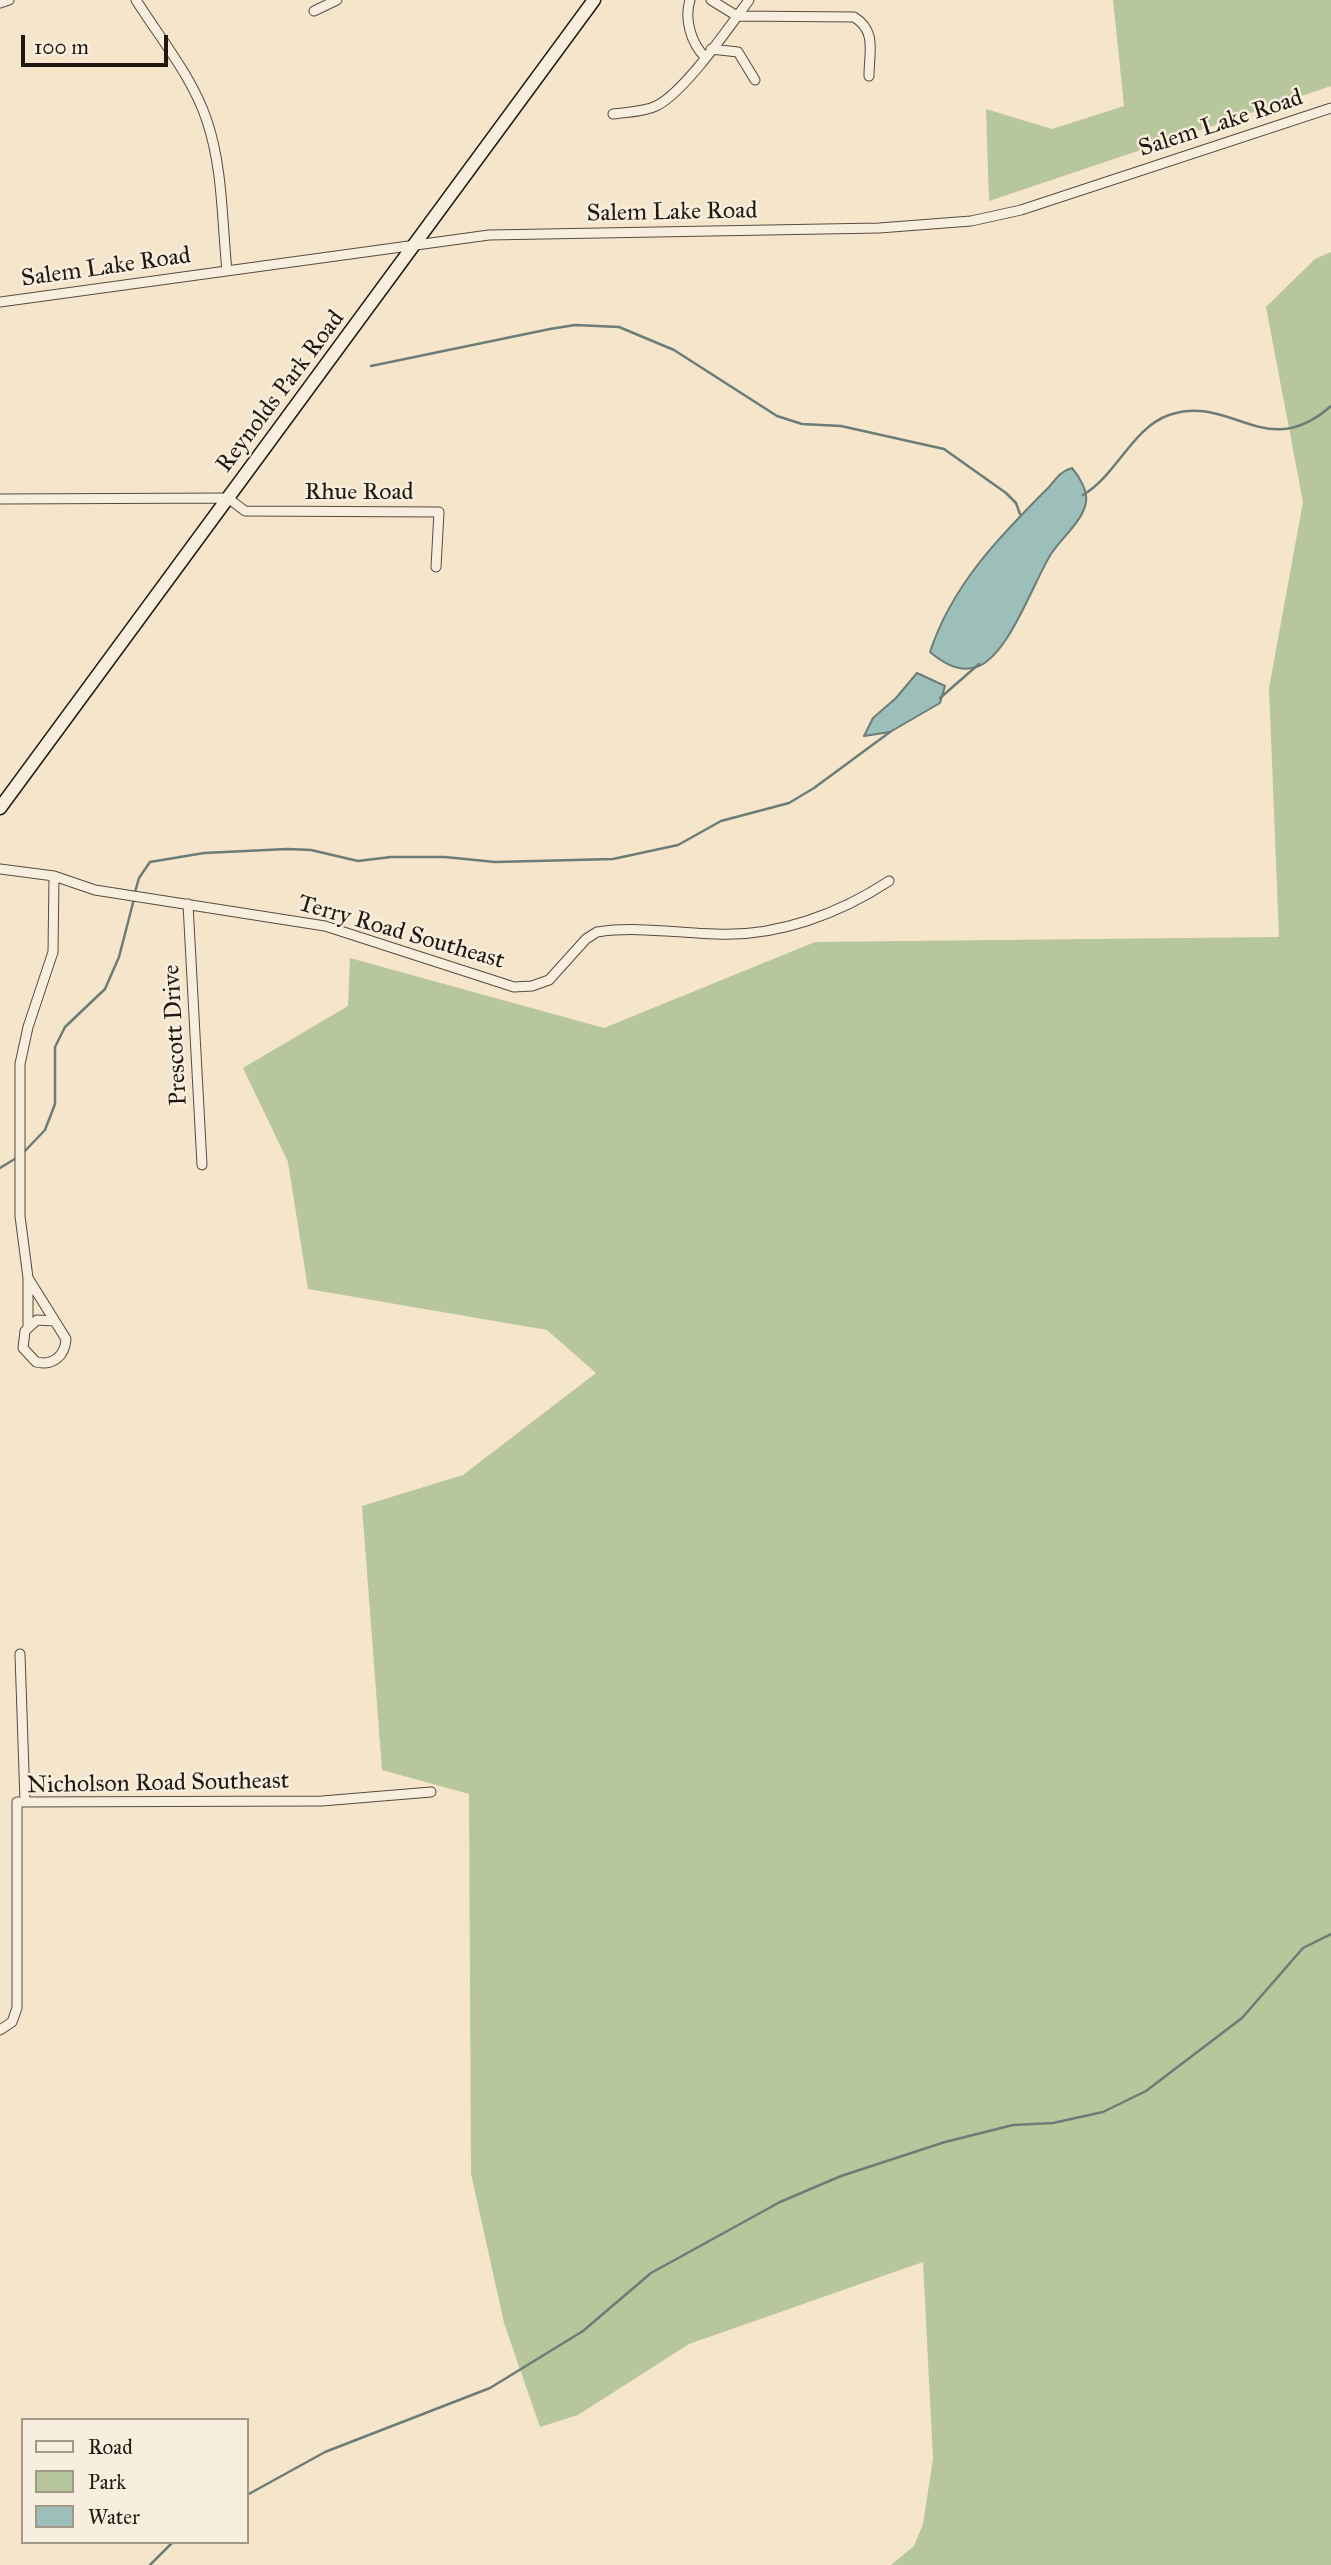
<!DOCTYPE html>
<style>
body{margin:0}
#map{position:relative;width:1331px;height:2565px;overflow:hidden;background:#f5e5cb;font-family:"IM FELL Great Primer",serif}
canvas{display:block}
.legend{position:absolute;left:21px;top:2418px;width:228px;height:126px;box-sizing:border-box;background:#f8eedd;border:2px solid #a2998b;margin:0;padding:9px 12px;list-style:none;font-size:21px;color:#211911}
.legend li{display:flex;align-items:center;gap:14px;height:35px}
.legend b{width:35px;border:2px solid #a2998b}
.scale{position:absolute;left:21px;top:35px;width:147px;height:32px;box-sizing:border-box;border:4px solid #211911;border-top:0;padding-left:9px;font-size:21px;line-height:24px;white-space:nowrap;color:#211911;-webkit-text-stroke:5px #f8eedd;paint-order:stroke}
</style>
<div id="map">
<canvas width="1331" height="2565"></canvas>
<ul class="legend">
<li><b style="height:9px;background:#f8eedd"></b>Road</li>
<li><b style="height:19px;background:#b7c69b"></b>Park</li>
<li><b style="height:19px;background:#9cbfba"></b>Water</li>
</ul>
<div class="scale">100 m</div>
</div>
<script>
const ctx = document.querySelector('canvas').getContext('2d');
ctx.lineJoin = 'round';
function fill(path, color) { ctx.fillStyle = color; ctx.fill(path, 'evenodd'); }
function trace(path, color, width, dash) { ctx.strokeStyle = color; ctx.lineWidth = width; ctx.lineCap = dash ? 'butt' : 'round'; ctx.setLineDash(dash || []); ctx.stroke(path); }
function write(font, color, halo, rows, align = 'center') {
  ctx.font = font + ' "IM FELL Great Primer",serif'; ctx.lineWidth = 5; ctx.setLineDash([]); ctx.textBaseline = 'middle'; ctx.strokeStyle = halo; ctx.fillStyle = color; for (const [text, x, y, turn = 0] of rows) {
    ctx.save(); ctx.translate(x, y); ctx.rotate((+turn || 0) * Math.PI / 180); ctx.textAlign = isNaN(turn) ? turn : align; if (halo) ctx.strokeText(text, 0, 0); ctx.fillText(text, 0, 0); ctx.restore();
  }
}
fill(new Path2D(`
 M1113 0H1331V86L989 201 986 109 1052 129 1124 106Z
 M1331 252V2565H891L914 2546 923 2524 933 2459 923 2262 689 2344 578 2415 540 2427 504 2323 471 2174 469 1794 382 1770 362 1506 463 1475 596 1373 547 1330 308 1289 288 1162 243 1068 348 1006 350 958 604 1028 815 942 1279 937 1269 688 1303 502 1266 307 1315 259Z`), '#b7c69b');
const water = new Path2D(`
 M1072 468C1079 476 1088 491 1086 502 1083 521 1062 537 1051 554 1033 583 1010 652 979 666 962 674 943 663 930 652 952 585 999 537 1048 488 1056 479 1060 471 1072 468Z
 M917 673 945 686 940 703 890 732 864 736 873 718 896 698Z`);
fill(water, '#9cbfba');
trace(water, '#6b7d76', 2);
trace(new Path2D(`
 M371 366 550 329 575 325 619 327 674 350 777 416 802 424 841 426 944 449 1006 493 1016 503 1020 514
 M1083 495C1116 476 1132 428 1169 415 1232 393 1265 464 1331 406
 M940 698 979 664
 M135 892 139 878 150 862 204 853 287 849 311 850 358 861 391 857H445L495 862 613 859 678 845 721 821 789 803 814 788 890 732
 M23 1153 45 1130 55 1104V1047L65 1027 105 989 119 957 134 899
 M0 1168 18 1157
 M247 2495 325 2452 490 2388 583 2331 651 2273 780 2202 841 2176 945 2142 1013 2125 1053 2123 1103 2112 1146 2091 1242 2018 1303 1948 1331 1934
 M150 2565 173 2542`), '#6b7d76', 2.5);
const street = new Path2D(`
 M136 0C160 38 193 78 207 121 223 168 222 223 227 271
 M690 0C684 19 691 43 705 57
 M711 0 737 16 854 17C877 31 869 52 869 76
 M0 3 9 0
 M314 11 337 0
 M711 49 738 52 755 80
 M613 114C627 112 644 112 656 106 684 93 730 26 749 0
 M0 302 489 235 879 228 971 221 1021 210 1331 108
 M0 499 228 498 245 511 439 512 436 567
 M0 869 54 876 95 890 325 926 514 987 532 986 549 980 586 939 597 932C636 926 677 933 716 934 777 937 839 914 889 881
 M188 904 202 1165
 M28 1278 66 1339C65 1356 53 1366 36 1362L23 1348 25 1331 37 1320 54 1321
 M28 1326V1278L20 1216V1064L28 1027 53 952 54 876
 M20 1654 25 1802
 M0 2030 12 2022 17 2008V1802L322 1801 431 1792`);
const secondary = new Path2D(`
 M0 808 594 0`);
trace(street, '#564c40', 11);
trace(secondary, '#211911', 15);
trace(street, '#f8eedd', 9);
trace(secondary, '#f8eedd', 12);
write('24px', '#211911', '#f8eedd', [
 ["Salem Lake Road",1221,124,-18],
 ["Salem Lake Road",672,213,-1],
 ["Salem Lake Road",106,268,-8],
 ["Reynolds Park Road",281,392,-53],
 ["Rhue Road",359,493],
 ["Terry Road Southeast",401,933,16],
 ["Prescott Drive",176,1035,-93],
 ["Nicholson Road Southeast",158,1784,-1]
]);
</script>
